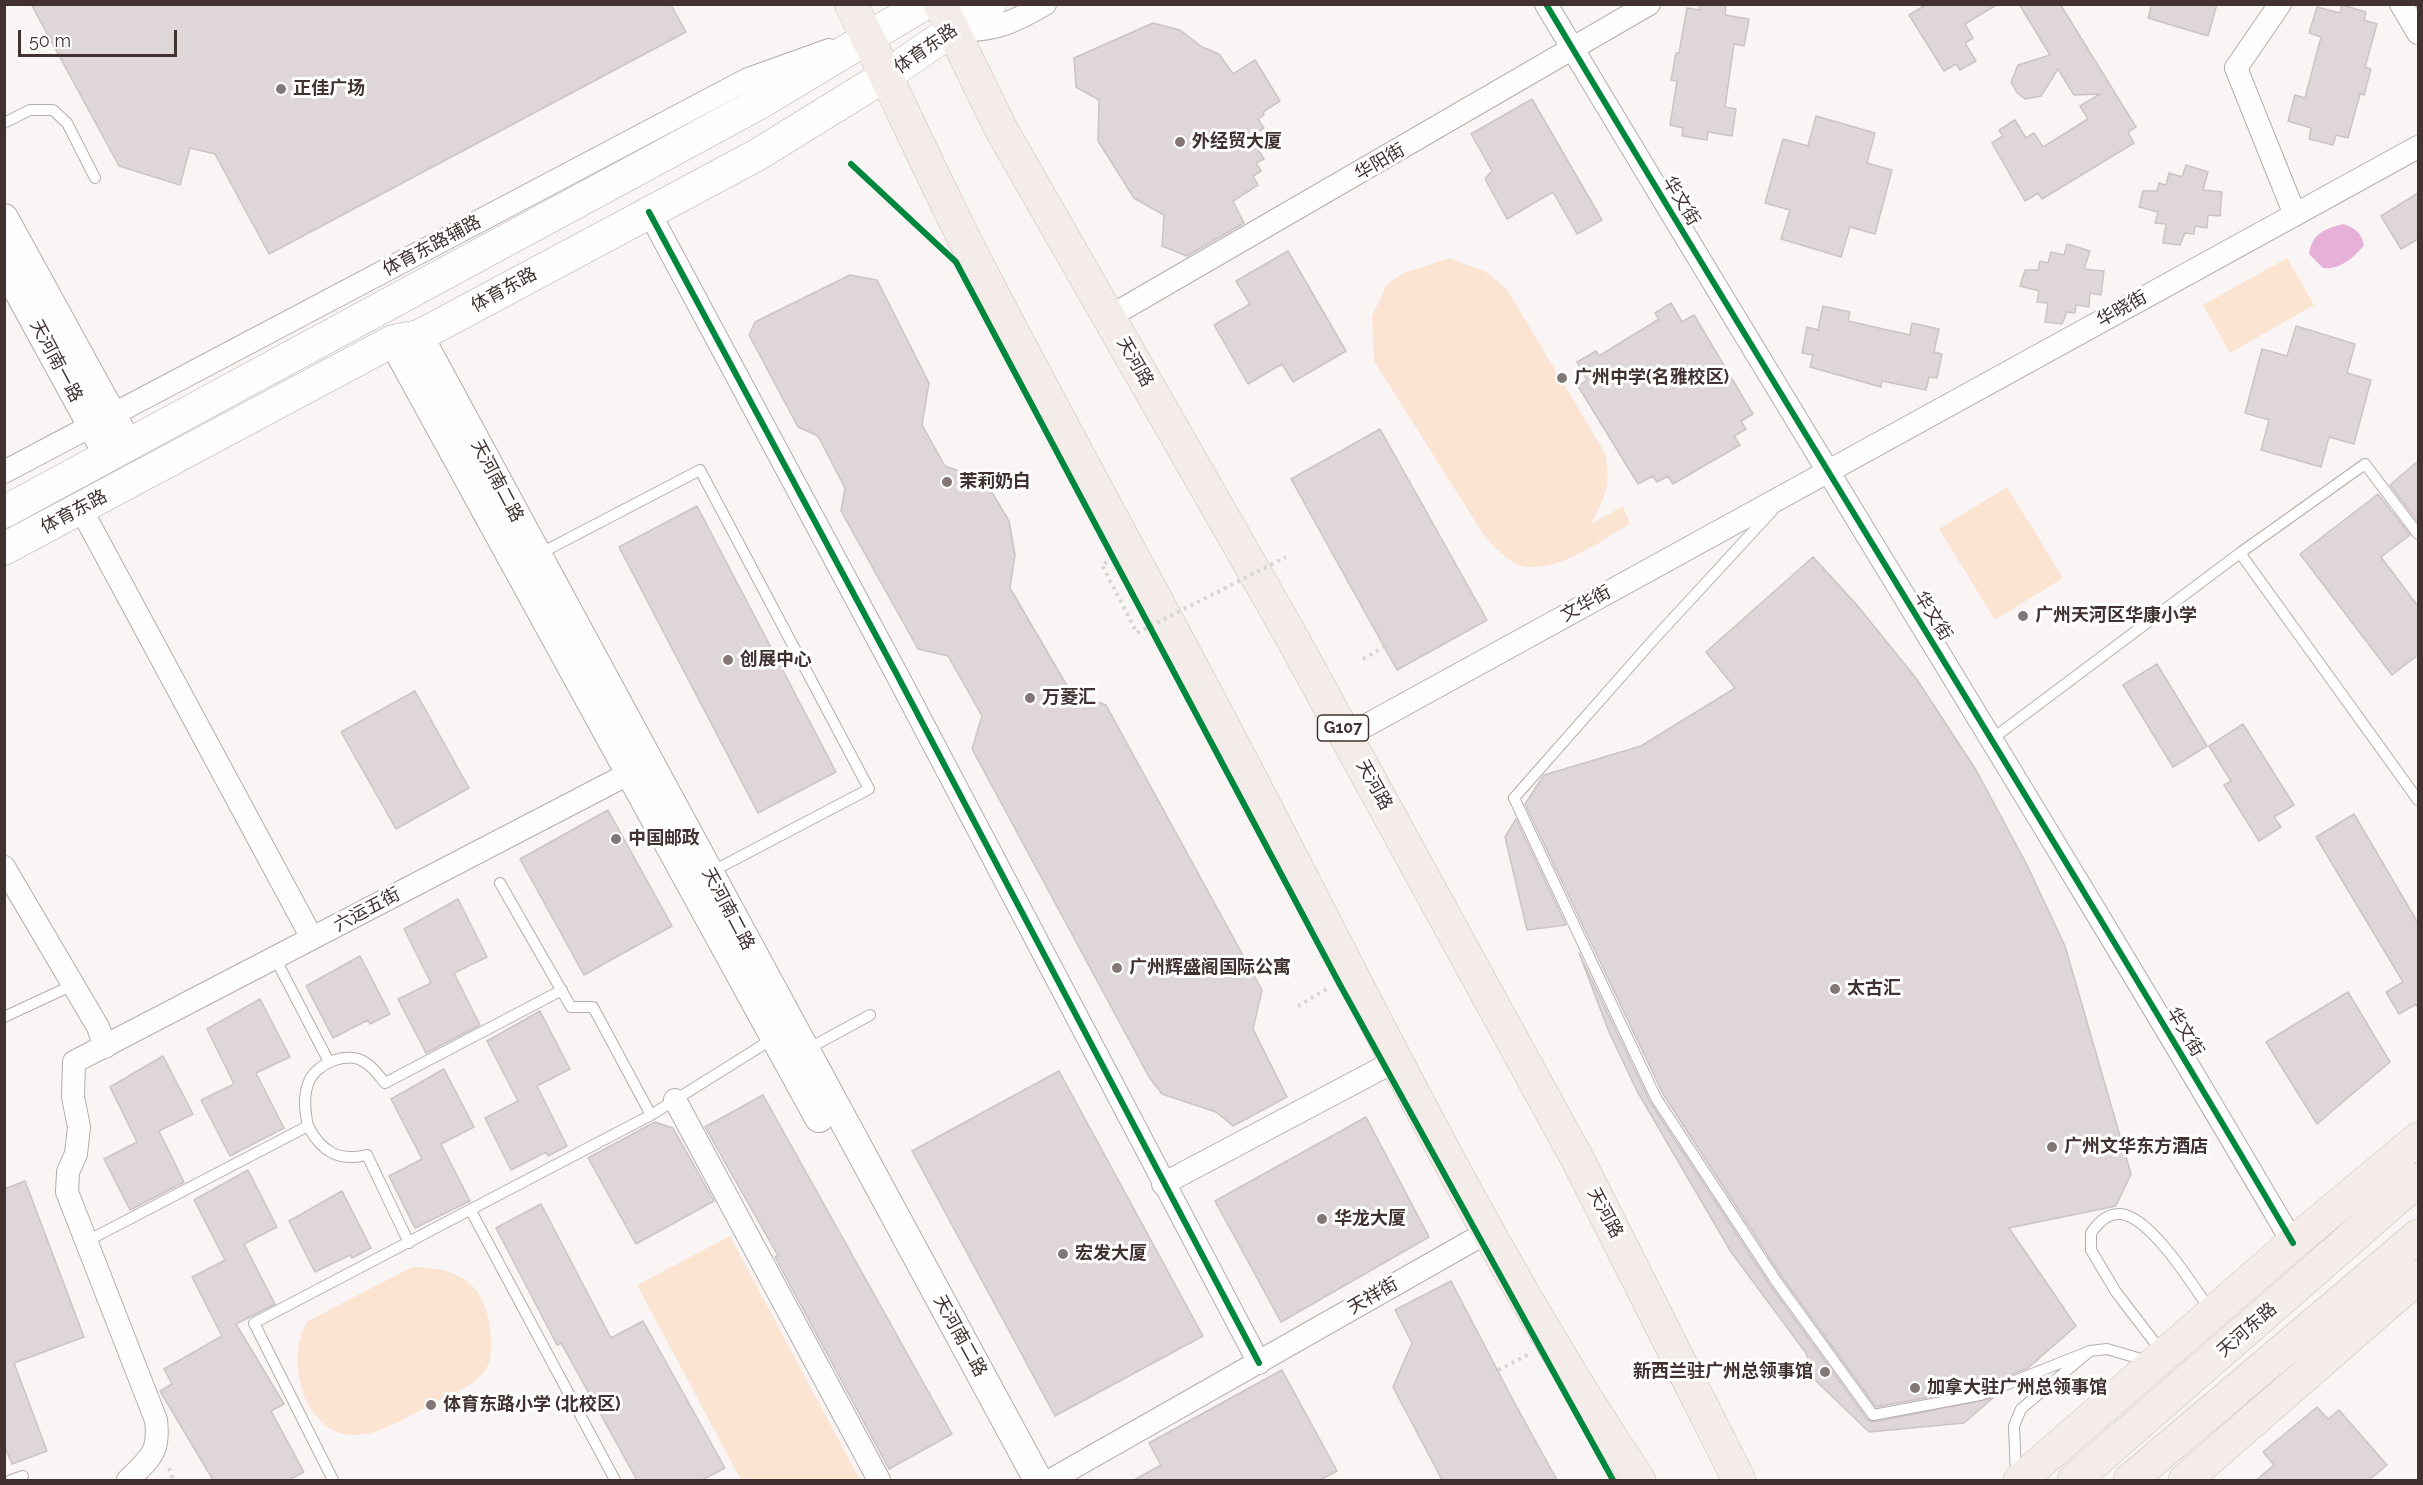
<!DOCTYPE html>
<meta charset="utf-8">
<style>
body{margin:0}
#map{position:relative;width:2423px;height:1485px;overflow:hidden;background:#faf5f5;font-family:Raleway,sans-serif}
canvas{display:block}
.frame{position:absolute;inset:0;border:6px solid #413231;pointer-events:none}
.scale{position:absolute;left:18px;top:30px;width:159px;height:27px;box-sizing:border-box;border:3px solid #413231;border-top:0;padding-left:8px;font-size:18px;line-height:21px;white-space:nowrap;color:#413231;-webkit-text-stroke:4px #fff;paint-order:stroke}
</style>
<div id="map">
<canvas width="2423" height="1485"></canvas>
<div class="frame"></div>
<div class="scale">50 m</div>
</div>
<script>
const ctx = document.querySelector('canvas').getContext('2d');
ctx.lineJoin = 'round';
function fill(path, color) { ctx.fillStyle = color; ctx.fill(path, 'evenodd'); }
function trace(path, color, width, dash) { ctx.strokeStyle = color; ctx.lineWidth = width; ctx.lineCap = dash ? 'butt' : 'round'; ctx.setLineDash(dash || []); ctx.stroke(path); }
function write(font, color, halo, rows, align = 'center') {
  ctx.font = font + ' Raleway,"Noto Sans SC",sans-serif'; ctx.lineWidth = 6; ctx.setLineDash([]); ctx.textBaseline = 'middle'; ctx.strokeStyle = halo; ctx.fillStyle = color; for (const [text, x, y, turn = 0] of rows) {
    ctx.save(); ctx.translate(x, y); ctx.rotate((+turn || 0) * Math.PI / 180); ctx.textAlign = isNaN(turn) ? turn : align; if (halo) ctx.strokeText(text, 0, 0); ctx.fillText(text, 0, 0); ctx.restore();
  }
}
fill(new Path2D(`
 M1449 258 1484 271 1506 288 1605 453C1611 485 1606 495 1591 524L1623 506 1630 524C1599 541 1563 570 1526 567 1511 566 1495 547 1485 537L1374 361 1372 316 1387 284 1404 273Z
 M2287 258 2314 305 2230 353 2203 305Z
 M2007 487 2063 578 1995 620 1939 529Z
 M730 1236 860 1480H741L637 1285Z
 M412 1267C458 1268 484 1281 490 1329 492 1339 492 1356 488 1365 478 1385 451 1394 433 1404 399 1421 350 1456 318 1418 313 1412 308 1406 305 1399 296 1373 293 1345 308 1321Z`), '#fbe4d2');
fill(new Path2D(`
 M2343 224C2355 228 2361 232 2364 245 2354 258 2339 270 2323 268L2309 254C2312 233 2325 229 2343 224Z`), '#e6b0d8');
const building = new Path2D(`
 M31 4H666L671 5 686 32 269 254 215 154 190 148 180 185 119 166Z
 M1700 4H1726L1725 15 1749 19 1744 46 1734 44 1725 107 1736 109 1732 136 1708 132 1707 140 1682 136 1683 128 1670 125 1677 81 1671 80 1676 53H1679L1687 8 1699 10Z
 M1927 4H1998L1965 24 1973 38 1965 43 1976 61 1960 70 1956 64 1944 71 1909 15Z
 M2019 4H2060L2136 127 2128 132 2134 143 2042 199 2038 193 2025 201 1992 143 2003 136 1999 130 2015 120 2026 138 2034 133 2043 147 2088 119 2080 106 2100 94 2074 95 2058 69 2041 96 2025 99 2017 93 2011 82 2018 65 2050 55Z
 M2152 4H2217L2208 36 2148 18Z
 M2342 5 2366 12 2364 20 2377 24 2365 67 2371 69 2364 95 2360 94 2348 138 2336 135 2333 145 2309 139 2311 128 2288 121 2295 95 2305 98 2321 37 2309 33 2317 7 2340 13Z
 M1153 23 1180 30 1202 47 1219 54 1233 74 1255 60 1280 101 1263 112 1264 115 1258 119 1264 128 1256 133 1263 143 1257 148 1264 159 1256 163 1261 171 1253 176 1258 185 1233 201 1244 223 1187 256 1162 246 1164 215 1134 198 1098 141 1099 100 1076 87 1074 58Z
 M1532 99 1602 220 1577 234 1553 192 1507 219 1485 179 1492 171 1471 134Z
 M1816 116 1875 133 1867 163 1892 170 1875 234 1850 227 1841 257 1781 239 1790 210 1765 203 1783 139 1808 146Z
 M2186 165 2208 172 2203 190 2222 192 2220 216 2208 215 2207 228 2195 226 2194 234 2185 233 2180 245 2163 243 2166 224 2155 223 2158 212 2139 207 2143 191H2157L2159 183 2166 185 2169 173 2182 177Z
 M2418 193V239L2401 249 2381 216Z
 M2067 244 2090 251 2084 269 2104 271 2101 295 2090 293 2089 307 2076 305 2075 313 2067 312 2062 324 2045 322 2048 303 2037 302 2039 291 2020 286 2025 270H2038L2040 261 2048 263 2051 252 2064 255Z
 M1288 251 1346 351 1293 382 1282 364 1248 384 1214 325 1250 304 1236 281Z
 M850 275 877 280 929 383 922 425 945 466 970 475 993 494 1009 521 1015 555 1010 588 1070 691 1106 705 1262 990 1253 1029 1287 1097 1233 1126 1216 1112 1162 1094 1149 1077 972 749 982 716 948 656 918 649 841 511 845 488 818 436 798 427 749 335 755 322Z
 M1671 303 1682 322 1694 315 1753 414 1741 421 1746 429 1734 436 1740 445 1673 484 1668 476 1657 482 1653 476 1638 484 1578 386 1587 380 1577 362 1596 351 1599 356 1659 319 1655 313Z
 M1823 306 1850 312 1848 321 1910 335 1912 323 1939 329 1934 352 1942 354 1937 378 1929 377 1926 390 1882 381 1881 387 1810 367 1813 355 1802 353 1807 327 1818 330Z
 M2296 326 2355 344 2347 373 2371 380 2354 444 2329 437 2321 467 2261 450 2269 420 2245 413 2262 349 2287 356Z
 M1380 429 1487 620 1397 670 1291 479Z
 M2418 461V522L2390 485Z
 M2378 494 2410 535 2381 557 2418 606V655L2392 675 2300 554Z
 M697 506 836 772 758 813 619 547Z
 M1813 557 1856 604 1916 678 1976 770 2026 863 2065 946 2131 1174 2116 1206 2009 1228 2076 1326 2028 1368 1978 1388 1876 1407 1782 1277 1663 1094 1525 804 1544 775 1641 746 1735 688 1706 652Z
 M2157 664 2207 746 2173 767 2123 685Z
 M415 691 469 788 396 829 341 732Z
 M2243 724 2294 805 2274 817 2281 827 2259 841 2224 785 2231 781 2209 746Z
 M608 810 672 926 584 975 520 859Z
 M2354 814 2418 923V1008L2416 1004 2399 1014 2386 992 2403 982 2316 837Z
 M1516 819 1566 925 1527 930 1505 837Z
 M458 899 487 957 454 973 480 1025 426 1053 398 999 431 983 404 929Z
 M1579 953 1650 1102 1770 1285 1867 1419 1874 1422 1993 1398 1964 1423 1869 1432 1814 1379 1806 1353 1731 1252 1637 1091 1609 1032Z
 M360 956 390 1014 370 1024 368 1020 333 1038 306 986Z
 M2348 992 2390 1062 2317 1124 2266 1042Z
 M260 999 290 1057 256 1073 284 1128 230 1156 201 1100 234 1084 207 1029Z
 M540 1011 570 1069 537 1086 567 1146 548 1156 546 1152 511 1170 485 1118 518 1101 487 1041Z
 M163 1056 193 1114 159 1131 184 1182 130 1210 104 1159 137 1142 110 1087Z
 M444 1069 474 1127 441 1144 470 1201 415 1228 389 1176 422 1159 391 1099Z
 M1059 1071 1203 1336 1055 1416 912 1151Z
 M763 1095 952 1434 889 1469 775 1257 778 1256 705 1127Z
 M1366 1117 1429 1237 1281 1322 1215 1201Z
 M655 1122 673 1128 714 1201 636 1244 588 1158Z
 M248 1170 277 1227 244 1244 275 1304 236 1324 284 1404 271 1411 304 1472 289 1480H213L160 1391 172 1384 164 1369 222 1336 192 1277 225 1260 194 1200Z
 M25 1181 84 1337 14 1363 47 1451 12 1464 4 1445V1189Z
 M342 1191 371 1248 352 1258 350 1255 315 1272 289 1221Z
 M541 1204 611 1338 643 1321 725 1468 702 1480H637L561 1343 557 1345 496 1228Z
 M1451 1281 1513 1400 1557 1480H1442L1393 1387 1412 1343 1395 1310Z
 M1282 1370 1337 1471 1320 1480H1134L1161 1465 1149 1443Z
 M2317 1407 2328 1419 2339 1410 2387 1465 2369 1480H2256L2274 1465 2263 1452Z`);
fill(building, '#ded6d8');
trace(building, '#ccc3c5', 1.5);
const service = new Path2D(`
 M4 123 30 110H53L67 123 95 178
 M1772 511 1655 638 1514 798 1656 1098 1776 1281 1873 1415 1980 1395 2090 1351
 M2240 553 2418 800
 M539 554 700 470 869 789 711 872
 M1992 739 2240 553 2365 464 2418 534
 M500 883 571 1007H593L651 1115
 M275 958 329 1062
 M4 1017 73 985
 M806 1050 870 1015
 M308 1126C321 1151 338 1162 367 1155L409 1243
 M471 1211 615 1480
 M87 1241 308 1126C305 1112 303 1098 308 1084 315 1063 348 1050 366 1063 373 1067 380 1077 385 1083L562 990
 M2162 1352 2116 1292 2091 1250V1233C2098 1223 2107 1213 2121 1214 2152 1218 2193 1286 2211 1311
 M2016 1476 2014 1426 2021 1409 2090 1351 2107 1349 2148 1361
 M11 1480 23 1476
 M333 1480 254 1323 651 1115 774 1038`);
const minor = new Path2D(`
 M1546 4C1793 419 2049 827 2293 1243
 M2280 4 2236 68 2295 215
 M2401 4 2418 33
 M952 30C992 32 1011 24 1045 4
 M649 212 895 671 1259 1363
 M1109 317 1649 4
 M4 472 748 79 829 50
 M81 509 312 938
 M1347 736 2418 147
 M4 867 98 1027 105 1047
 M675 1100 879 1480
 M1163 1184 1397 1060
 M128 1480C150 1458 160 1453 156 1420L67 1192 68 1172 76 1154 79 1127 73 1097 74 1062 630 773
 M1051 1480 1489 1231`);
const tertiary = new Path2D(`
 M4 218 129 446
 M4 265 109 457
 M419 336 1038 1480
 M393 341 819 1118`);
const secondary = new Path2D(`
 M4 512 758 104 924 4
 M4 549 393 341 419 336 757 155 893 71 990 4`);
const trunk = new Path2D(`
 M851 4C894 90 932 177 976 262 1071 446 1173 627 1268 812 1385 1038 1497 1269 1639 1480
 M940 4 1001 129 1290 634 1579 1162 1739 1480
 M2020 1480 2293 1243 2418 1139
 M2074 1480 2418 1180
 M2130 1480 2418 1236
 M2185 1480 2418 1277`);
trace(service, '#b5acab', 12);
trace(minor, '#b5acab', 24);
trace(tertiary, '#b5acab', 30);
trace(secondary, '#b5acab', 33);
trace(trunk, '#cabcb8', 34);
trace(new Path2D(`
 M1107 562 1102 565 1137 633
 M1363 659 1384 647
 M1298 1006 1330 987
 M1485 1377 1529 1354
 M169 1468 173 1480`), '#d6d5d5', 4, [3, 4.5]);
trace(service, '#fefefe', 10);
trace(minor, '#fefefe', 22);
trace(tertiary, '#fefefe', 28);
trace(secondary, '#fefefe', 32);
trace(trunk, '#f4ece8', 33);
trace(new Path2D(`
 M1137 633 1286 557`), '#d6d5d5', 4, [3, 4.5]);
trace(new Path2D(`
 M1546 4C1793 419 2049 827 2293 1243
 M851 164 956 262 1339 983 1613 1480
 M649 212 895 671 1259 1363`), '#00873e', 6);
for (const [x, y, r, color] of [
 [281,89,6,"#827676"],
 [1180,142,6,"#827676"],
 [1562,378,6,"#827676"],
 [947,482,6,"#827676"],
 [2023,616,6,"#827676"],
 [728,660,6,"#827676"],
 [1030,698,6,"#827676"],
 [616,839,6,"#827676"],
 [1117,968,6,"#827676"],
 [1835,989,6,"#827676"],
 [2052,1147,6,"#827676"],
 [1322,1219,6,"#827676"],
 [1063,1254,6,"#827676"],
 [1825,1372,6,"#827676"],
 [1915,1388,6,"#827676"],
 [431,1405,6,"#827676"]
]) { const dot = new Path2D(); dot.arc(x, y, r, 0, 2 * Math.PI); ctx.fillStyle = color; ctx.fill(dot); trace(dot, '#fff', 2); }
for (const [x, y, w] of [
 [1343,728,51]
]) { const box = new Path2D(); box.roundRect(x - w / 2, y - 13, w, 26, 4.5); ctx.fillStyle = '#fff'; ctx.fill(box); trace(box, '#413231', 1.5); }
write('bold 16px', '#413231', null, [
 ["G107",1343,728]
]);
write('18px', '#413231', '#fff', [
 ["体育东路",926,49,-35],
 ["华阳街",1380,162,-30],
 ["华文街",1681,201,59],
 ["体育东路辅路",432,246,-28],
 ["体育东路",504,290,-29],
 ["华晓街",2122,309,-29],
 ["天河南一路",56,361,62],
 ["天河路",1135,362,60],
 ["天河南二路",497,481,62],
 ["体育东路",74,512,-28],
 ["文华街",1586,604,-29],
 ["华文街",1933,616,58],
 ["天河路",1374,785,61],
 ["天河南二路",728,909,62],
 ["六运五街",367,910,-28],
 ["华文街",2185,1032,59],
 ["天河路",1605,1213,62],
 ["天祥街",1373,1296,-30],
 ["天河东路",2247,1330,-41],
 ["天河南二路",960,1336,61]
]);
write('bold 18px', '#413231', '#fff', [
 ["正佳广场",293,89],
 ["外经贸大厦",1192,142],
 ["广州中学(名雅校区)",1574,378],
 ["茉莉奶白",959,482],
 ["广州天河区华康小学",2035,616],
 ["创展中心",740,660],
 ["万菱汇",1042,698],
 ["中国邮政",628,839],
 ["广州辉盛阁国际公寓",1129,968],
 ["太古汇",1847,989],
 ["广州文华东方酒店",2064,1147],
 ["华龙大厦",1334,1219],
 ["宏发大厦",1075,1254],
 ["新西兰驻广州总领事馆",1813,1372,"right"],
 ["加拿大驻广州总领事馆",1927,1388],
 ["体育东路小学 (北校区)",443,1405]
], 'left');
</script>
